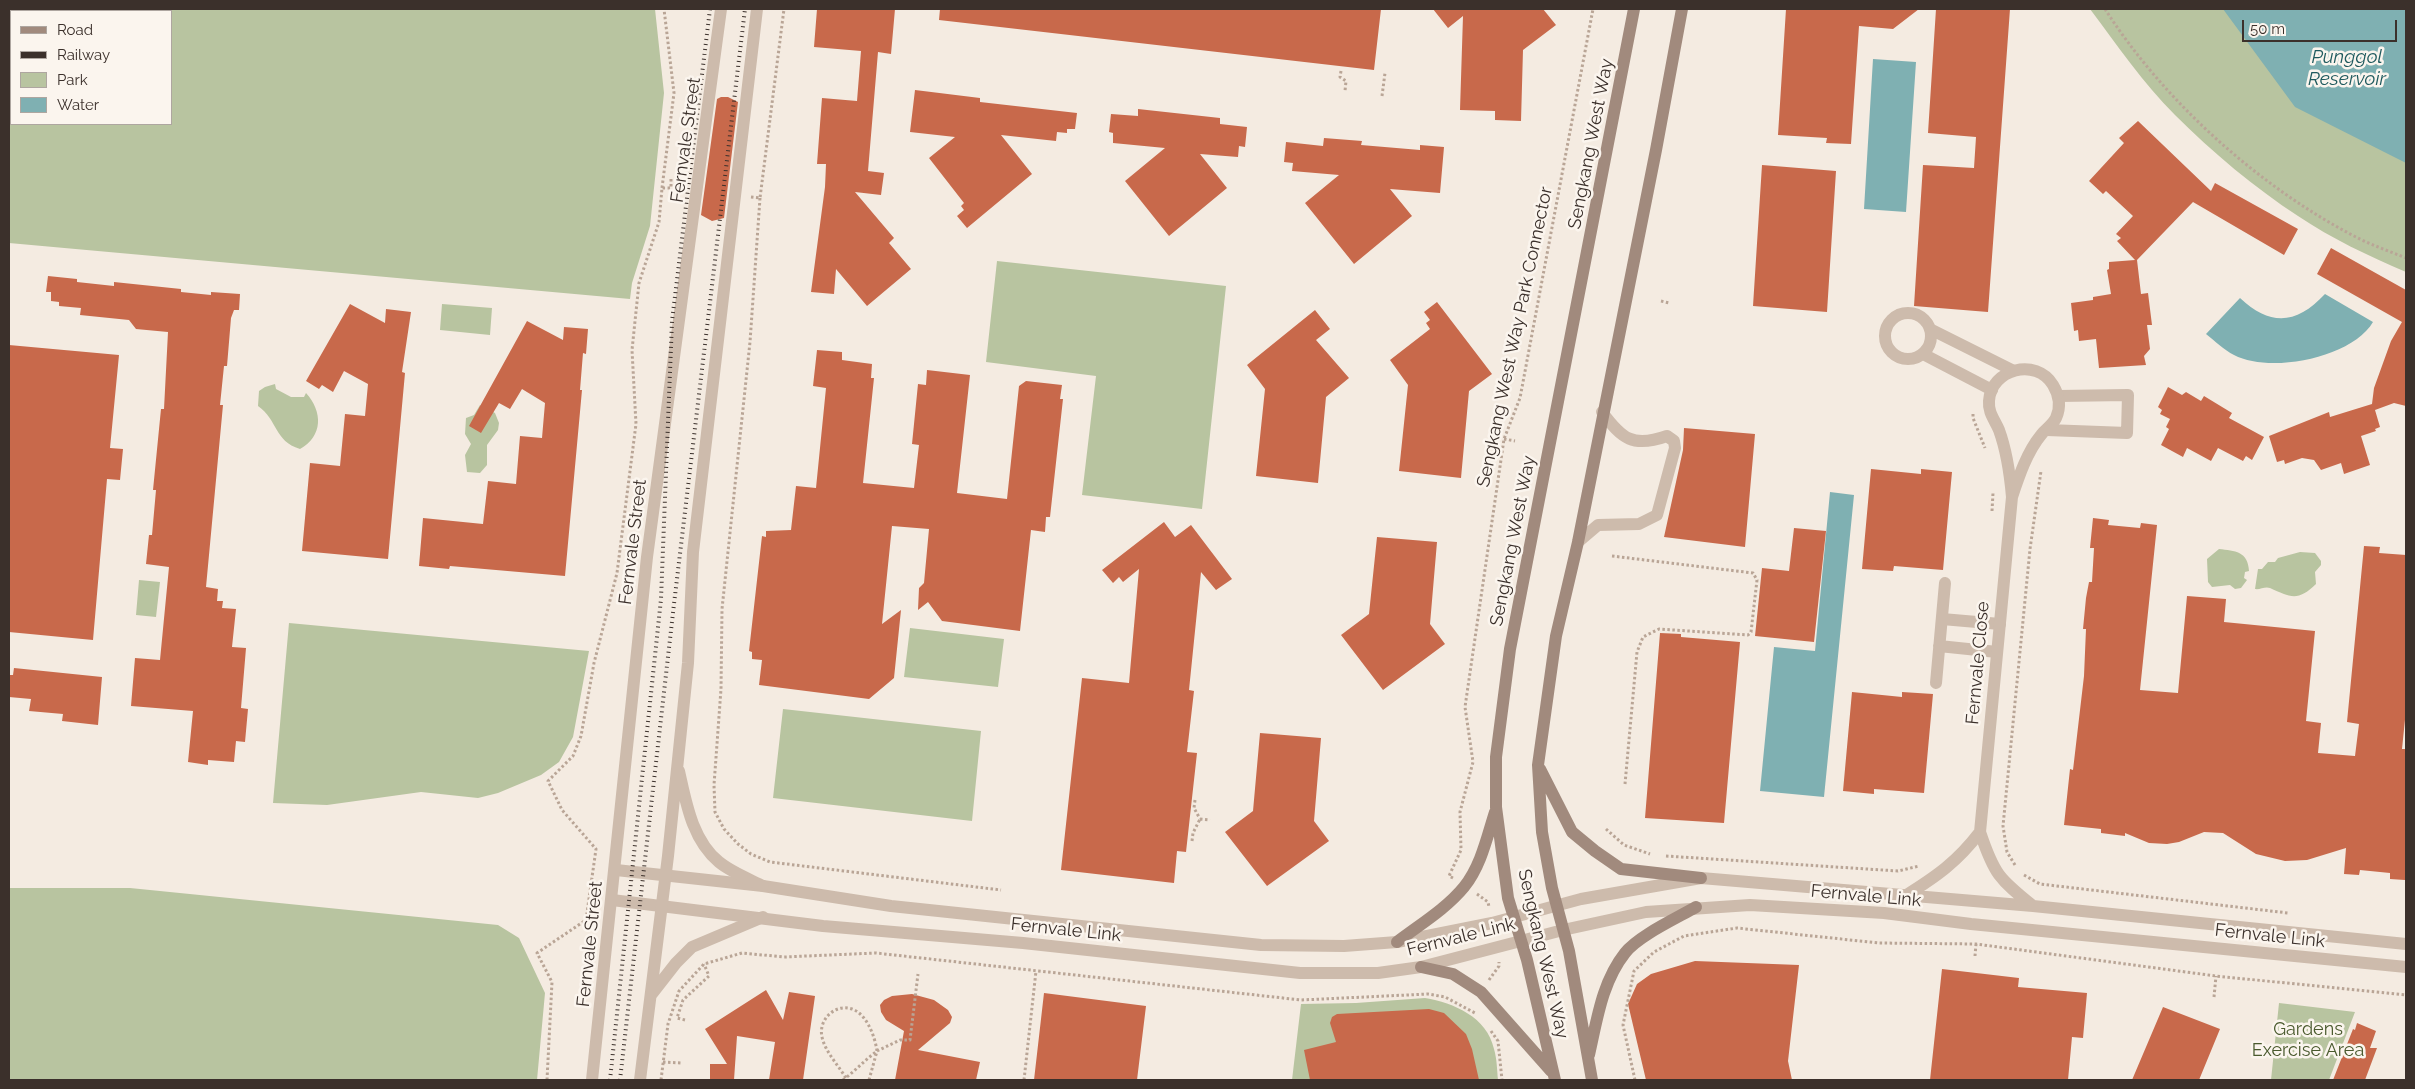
<!DOCTYPE html>
<style>
body{margin:0}
#map{position:relative;width:2415px;height:1089px;overflow:hidden;background:#f4ebe1;font-family:Raleway,sans-serif}
canvas{display:block}
.frame{position:absolute;inset:0;border:10px solid #3b302b;pointer-events:none}
.legend{position:absolute;left:10px;top:10px;width:162px;height:115px;box-sizing:border-box;background:#fbf5ee;border:1px solid #aea6a0;margin:0;padding:6px 9px;list-style:none;font-size:15px;color:#3b302b}
.legend li{display:flex;align-items:center;gap:10px;height:25px}
.legend b{width:25px;border:1px solid #aea6a0}
.scale{position:absolute;left:2242px;top:20px;width:155px;height:22px;box-sizing:border-box;border:2px solid #3b302b;border-top:0;padding-left:6px;font-size:15px;line-height:18px;white-space:nowrap;color:#3b302b;-webkit-text-stroke:4px #fbf5ee;paint-order:stroke}
</style>
<div id="map">
<canvas width="2415" height="1089"></canvas>
<div class="frame"></div>
<ul class="legend">
<li><b style="height:6px;background:#a18a7d"></b>Road</li>
<li><b style="height:6px;background:#3b302b"></b>Railway</li>
<li><b style="height:14px;background:#b8c4a0"></b>Park</li>
<li><b style="height:14px;background:#7fb0b2"></b>Water</li>
</ul>
<div class="scale">50 m</div>
</div>
<script>
const ctx = document.querySelector('canvas').getContext('2d');
ctx.lineJoin = 'round';
function fill(path, color) { ctx.fillStyle = color; ctx.fill(path, 'evenodd'); }
function trace(path, color, width, dash) { ctx.strokeStyle = color; ctx.lineWidth = width; ctx.lineCap = dash ? 'butt' : 'round'; ctx.setLineDash(dash || []); ctx.stroke(path); }
function write(font, color, halo, rows, align = 'center') {
  ctx.font = font + ' Raleway,sans-serif'; ctx.lineWidth = 5; ctx.setLineDash([]); ctx.textBaseline = 'middle'; ctx.strokeStyle = halo; ctx.fillStyle = color; for (const [text, x, y, turn = 0] of rows) {
    ctx.save(); ctx.translate(x, y); ctx.rotate((+turn || 0) * Math.PI / 180); ctx.textAlign = isNaN(turn) ? turn : align; if (halo) ctx.strokeText(text, 0, 0); ctx.fillText(text, 0, 0); ctx.restore();
  }
}
fill(new Path2D(`
 M9 9H655L664 93 650 226 632 283 630 299 9 243ZM11 11H171V124H11Z
 M2090 9H2406V272C2369 256 2332 239 2298 216 2255 188 2212 152 2175 115 2143 83 2117 45 2090 9Z
 M997 261 1226 286 1202 509 1082 495 1096 376 986 362Z
 M442 304 492 308 490 335 440 330Z
 M275 384 276 389 291 397H304L306 393C323 412 323 436 300 449 274 441 278 420 258 406L259 391 265 387Z
 M480 405 495 413 499 423 498 430 487 445V465L480 473 467 472 465 455 471 444 465 434 466 418 474 415Z
 M2219 549C2235 551 2248 551 2249 571L2245 572 2244 578 2247 580 2241 588 2235 589 2230 585 2212 587 2208 582 2207 559Z
 M2300 552 2315 553 2321 561V565L2315 572 2316 584C2298 602 2290 597 2270 588 2265 586 2260 590 2255 589L2258 569H2262L2268 562H2275L2278 558Z
 M139 580 160 582 156 617 136 615Z
 M289 623 589 651 573 737 559 762 541 775 498 793 478 798 421 792 327 805 273 803Z
 M910 628 1004 639 998 687 904 677Z
 M783 709 981 731 972 821 773 798Z
 M9 888H130L498 925 519 938 545 993 537 1080H9Z
 M1425 998C1454 1003 1487 1017 1494 1049 1497 1059 1497 1070 1498 1080H1292L1301 1004 1356 1003Z
 M2279 1003 2355 1012 2329 1080H2271Z`), '#b8c4a0');
fill(new Path2D(`
 M2223 9H2406V163L2295 107Z
 M1873 59 1916 62 1906 212 1864 209Z
 M2325 294 2373 322C2352 358 2270 374 2234 355 2224 350 2215 341 2206 334L2240 298C2271 327 2297 324 2325 294Z
 M1830 492 1854 495 1824 797 1760 791 1774 647 1815 651Z`), '#7fb0b2');
fill(new Path2D(`
 M817 9H895L891 54 878 52 868 171 884 173 881 195 855 192 894 238 889 243 911 269 867 306 836 269 834 294 811 292 825 187 826 164H817L822 98 857 101 861 51 814 47Z
 M940 9H1381L1374 70 939 20Z
 M1433 9H1543L1556 25 1523 50 1521 121 1495 120V111L1460 110 1463 16 1448 28Z
 M1786 9H1919L1893 29 1859 26 1851 144 1826 143 1827 138 1778 135Z
 M1936 9H2010L1988 312 1914 306 1923 165 1974 168 1976 137 1928 133Z
 M915 90 980 98V102L1077 113 1075 129H1067V133L1057 132 1056 141 1001 135 1032 174 967 228 957 216 964 210 961 206 964 203 929 158 955 137 910 132Z
 M721 97H728L738 102 724 218 712 221 701 215 717 99Z
 M1138 109 1220 118V124L1247 127 1245 147 1239 146 1238 157 1200 154 1227 188 1169 236 1125 181 1165 148 1113 143V133L1109 132 1111 114 1138 116Z
 M2138 121 2211 191 2215 183 2298 229 2284 255 2193 202 2137 260 2141 294 2148 293 2152 325H2147L2150 349 2144 356 2146 365 2099 368 2096 339 2079 341 2078 330 2074 331 2071 303 2093 300V297L2111 294 2107 270 2109 269V262L2135 260 2117 241 2121 238 2116 234 2133 216 2106 191 2103 194 2089 181 2124 143 2119 138Z
 M1324 138 1362 141 1361 145 1420 150V145L1444 147 1440 193 1390 189 1412 216 1354 264 1305 203 1339 175 1292 171 1293 163 1284 162 1286 142 1323 146Z
 M1762 165 1836 171 1827 312 1753 306Z
 M2331 248 2406 290V406L2394 403 2375 410 2380 427 2375 429 2376 431 2361 436 2370 465 2344 474 2341 463 2321 470 2314 460 2302 458 2285 464 2284 460 2277 462 2269 436 2329 412 2330 417 2372 404 2374 388 2391 341 2402 322 2317 274Z
 M48 276 77 279V282L114 286V282L181 289V292L211 295V292L240 294 239 310H234L231 318 227 366H224L220 405H223L206 587 218 589 217 601H223L222 608 236 609 232 647 246 648 241 708 248 709 245 742 236 741 234 762 208 760V765L188 762 193 711 131 706 135 658 160 660 169 567 146 564 149 535H152L156 490H153L161 409H164L168 332 136 329 129 320 80 315 81 308 59 306V302L51 301V292H46Z
 M1437 302 1492 374 1469 391 1461 478 1399 471 1408 385 1390 360 1430 329 1426 323 1430 320 1424 312Z
 M350 304 385 323 386 309 411 312 402 372 405 373 388 559 302 551 310 463 340 466 345 414 365 416 368 384 344 371 333 392 322 385 319 389 306 381Z
 M1315 310 1330 329 1316 340 1349 378 1326 397 1318 483 1256 476 1265 389 1247 365Z
 M527 321 563 340 564 327 588 329 586 354 583 353 580 390H582L565 576 450 566 449 569 419 566 423 518 483 524 488 481 516 484 520 436 542 438 545 403 522 389 510 409 499 403 481 433 469 426Z
 M9 345 119 355 110 448 123 449 120 480 107 479 93 640 9 632Z
 M817 350 842 352V360L872 364 871 378H874L863 483 914 488 919 445 912 444 918 384 926 385 927 370 970 375 957 493 1007 499 1019 386 1026 381 1062 385 1060 399H1063L1050 517H1046L1045 532 1031 530 1020 631 942 621 928 602 918 610 919 588 924 583 929 529 892 526 882 624 901 610 894 678 869 699 759 685 762 660 752 659V652L749 651 762 536 766 537V531L791 530 796 486 816 488 826 388 813 386Z
 M2168 387 2182 395 2186 392 2201 401 2204 396 2232 413 2229 418 2264 437 2252 460 2246 456 2243 461 2218 448 2211 461 2187 448 2183 457 2161 445 2169 429 2166 427 2170 419 2160 414 2162 410 2158 407Z
 M1684 428 1755 434 1745 547 1664 537 1683 450Z
 M1871 469 1921 474V469L1952 472 1943 570 1894 566 1893 571 1862 569Z
 M2093 518 2109 520 2108 525 2140 528 2141 523 2157 525 2140 690 2178 693 2187 596 2226 599 2224 622 2315 631 2306 721 2321 723 2318 753 2355 756 2359 724 2347 722 2364 546 2380 547 2379 553 2406 555V710L2402 749H2406L2405 880 2390 879V873L2360 870 2359 875 2344 874 2346 848 2307 860 2285 861 2256 854 2223 833 2204 832 2179 842 2167 844 2149 843 2125 833V836L2101 833V829L2064 825 2070 769 2073 770 2084 676 2086 629H2083L2086 598 2089 582H2092L2094 548H2090Z
 M1164 522 1175 537 1191 525 1232 579 1216 590 1201 572 1189 690 1194 691 1187 752 1197 753 1186 852 1177 851 1174 883 1061 870 1082 678 1129 683 1139 569 1123 582 1119 577 1113 583 1102 570Z
 M1794 528 1826 531 1814 642 1755 636 1762 568 1789 571Z
 M1377 537 1437 542 1430 624 1445 644 1383 690 1341 635 1369 614Z
 M1660 633 1681 634V637L1740 642 1724 823 1645 818Z
 M14 668 102 677 98 725 62 721 63 714 29 711 31 699 9 697V675H13Z
 M1852 692 1902 697V692L1933 694 1924 793 1874 789V794L1843 791Z
 M1260 733 1321 738 1314 821 1329 841 1267 886 1225 832 1253 811Z
 M1695 961 1799 965 1788 1061 1792 1080H1646L1628 1004 1637 984 1651 974Z
 M1942 969 2019 978 2018 987 2087 993 2083 1038 2072 1037 2068 1080H1930Z
 M766 990 783 1020 789 992 815 996 803 1080H769L775 1042 737 1036 734 1080H710V1064H727L705 1029Z
 M1044 993 1146 1006 1137 1080H1034Z
 M912 994 934 1000 948 1010 952 1017 950 1023 918 1050 980 1062 976 1080H895L904 1031 886 1020 881 1012 880 1005 884 1000 892 996Z
 M2163 1007 2220 1029 2199 1080H2132Z
 M1429 1009 1444 1013 1466 1034 1472 1049 1479 1080H1310L1304 1050 1336 1042 1330 1023 1332 1017 1337 1014Z
 M2357 1023 2376 1031 2370 1048H2377L2365 1080H2333L2353 1029 2355 1030Z`), '#c8694b');
trace(new Path2D(`
 M2105 9C2163 100 2258 186 2354 236 2371 245 2389 251 2406 258
 M1341 71 1340 77 1346 81 1345 91
 M1382 96 1385 73
 M662 188 674 93 664 9
 M751 197 760 198 784 9
 M760 198 750 342 722 609 721 689 714 785 715 812 724 829 738 844 751 854 770 862 1001 890
 M1661 301 1669 303
 M1973 414V418L1985 448
 M1504 439 1515 441
 M1992 511 1993 493
 M1612 556 1753 573 1757 580 1751 632 1748 635 1659 629 1643 637 1637 652 1625 784
 M1195 800 1194 808 1200 819
 M1200 819 1210 820
 M1606 829 1624 845 1650 854
 M1192 841 1193 833 1200 819
 M1666 856 1898 871 1919 866
 M2015 865 2007 852 2003 826 2030 549 2041 471
 M2024 875 2040 884 2288 913
 M1453 878 1449 876 1461 850 1460 812 1473 762 1465 707 1504 439 1520 398 1593 9
 M1477 894 1488 902 1489 907
 M1975 956 1976 944
 M1489 980 1499 966V962
 M2214 997 2216 976
 M685 1020 677 1018 683 1000 709 976 704 964
 M1491 1031 1498 1041 1502 1080
 M663 1062 682 1063
 M547 1080 552 982 537 953 586 920 596 849 562 810 548 781 573 756 581 736 594 663 617 573 636 424 632 350 639 283 659 222 662 188H671V177
 M661 1080 668 1024 679 991 704 964 742 953 784 957 876 953 1301 1000 1428 994 1445 997 1475 1013
 M843 1080C855 1071 865 1060 877 1051 875 1037 867 1014 852 1009 835 1003 818 1020 822 1037 825 1052 840 1067 847 1080
 M869 1080 877 1051 900 1040H910L918 974
 M1024 1080 1036 971
 M1635 1080 1623 1025 1634 971 1654 952 1684 936 1737 928 1879 943 1976 944 2216 976 2406 995`), '#b9a596', 3, [2.5, 2.5]);
trace(new Path2D(`
 M1885 336a23 23 0 1 1 46 0a23 23 0 1 1-46 0Z
 M1930 329 2012 370
 M1923 354 1992 390
 M2047 430 2127 433 2128 395 2058 396
 M1578 542 1598 525 1639 524 1657 515 1675 448 1674 441 1667 436C1633 448 1622 439 1602 412
 M1942 619 2000 624
 M1939 646 1997 652
 M1936 683 1945 583`), '#cdbbac', 12);
trace(new Path2D(`
 M2012 497C2019 476 2027 452 2041 435 2046 428 2052 426 2056 418 2061 407 2059 395 2053 385 2036 357 1991 369 1989 401 1988 413 1995 420 1999 430 2007 452 2010 474 2012 497L1980 832C1994 874 1999 879 2033 906
 M616 870 763 886 891 906 1261 945 1344 946 1397 942 1492 923 1581 899 1701 878 2033 906 2406 944
 M1905 896C1937 876 1957 862 1980 832
 M612 900 823 926 1023 943 1300 973H1378L1421 967 1563 930 1646 912 1750 905 1884 913 1971 924 2406 967`), '#cdbbac', 12);
trace(new Path2D(`
 M679 771C686 802 692 840 719 862 731 872 749 879 763 886
 M651 995 676 963 692 947 763 917
 M592 1080 647 557 721 9
 M640 1080 668 856 688 663 693 552 757 9`), '#cdbbac', 12);
trace(new Path2D(`
 M1540 769 1572 832 1595 851 1621 869 1701 878
 M1397 942C1419 925 1446 909 1464 887 1481 866 1487 837 1495 812
 M1421 967 1453 974 1481 992 1551 1071
 M1589 1055C1597 1020 1602 982 1625 953 1638 936 1677 918 1696 907
 M1555 1080 1527 960 1508 898 1496 807V757L1510 649 1634 9
 M1592 1080 1569 951 1552 888 1542 832 1538 765 1556 636 1578 542 1656 150 1682 9`), '#a18a7d', 12);
trace(new Path2D(`
 M610 1080 661 599 672 321 710 9
 M620 1080 674 604 745 9`), '#3b302b', 4, [1, 4]);
write('18px', '#3b302b', '#fbf5ee', [
 ["Fernvale Street",686,140,-82],
 ["Sengkang West Way",1591,144,-79],
 ["Sengkang West Way Park Connector",1515,337,-78],
 ["Sengkang West Way",1513,541,-79],
 ["Fernvale Street",633,542,-83],
 ["Fernvale Close",1978,663,-85],
 ["Fernvale Link",1866,896,5],
 ["Fernvale Link",1066,930,6],
 ["Fernvale Link",2270,936,6],
 ["Fernvale Link",1461,937,-14],
 ["Fernvale Street",590,944,-84],
 ["Sengkang West Way",1543,954,77]
]);
write('18px', '#4a5a2e', '#fbf5ee', [
 ["Gardens",2308,1030],
 ["Exercise Area",2308,1051]
]);
write('italic 19px', '#1f5a5e', '#fbf5ee', [
 ["Punggol",2347,57],
 ["Reservoir",2347,79]
]);
</script>
